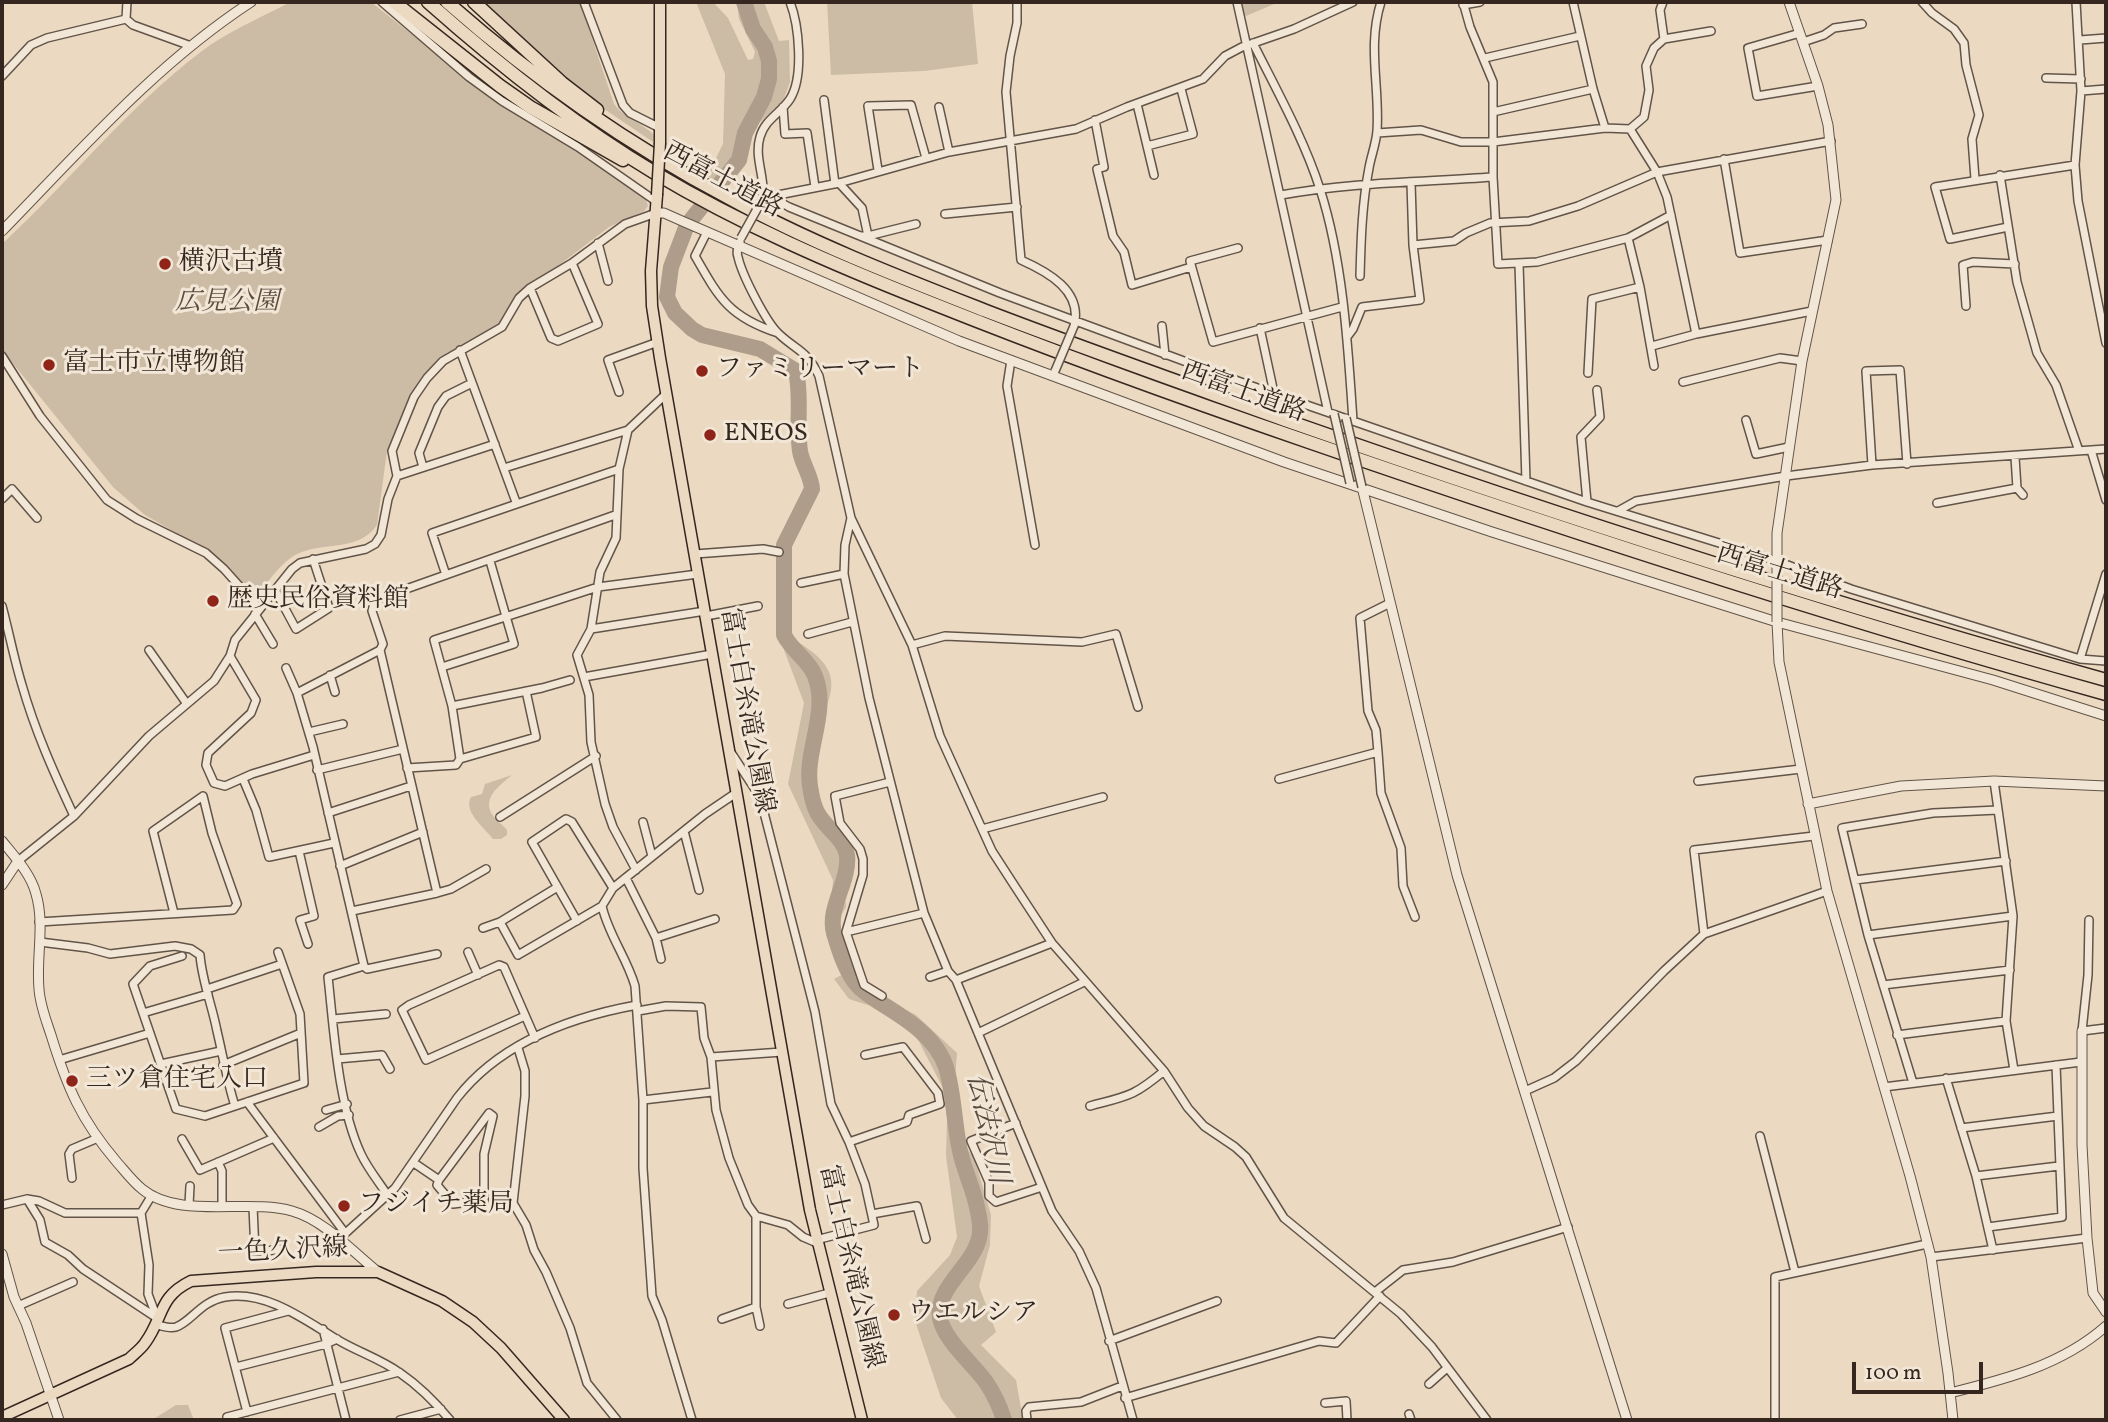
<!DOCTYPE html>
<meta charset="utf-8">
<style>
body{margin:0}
#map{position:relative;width:2108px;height:1422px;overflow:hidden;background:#ebdac1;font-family:Vollkorn,serif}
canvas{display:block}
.frame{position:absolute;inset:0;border:4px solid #35271f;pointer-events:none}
.scale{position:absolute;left:1852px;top:1362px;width:131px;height:32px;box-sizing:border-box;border:4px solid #35271f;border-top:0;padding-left:9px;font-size:21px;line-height:24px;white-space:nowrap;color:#35271f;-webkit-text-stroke:5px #f2e7d7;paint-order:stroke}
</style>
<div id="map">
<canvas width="2108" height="1422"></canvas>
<div class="frame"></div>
<div class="scale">100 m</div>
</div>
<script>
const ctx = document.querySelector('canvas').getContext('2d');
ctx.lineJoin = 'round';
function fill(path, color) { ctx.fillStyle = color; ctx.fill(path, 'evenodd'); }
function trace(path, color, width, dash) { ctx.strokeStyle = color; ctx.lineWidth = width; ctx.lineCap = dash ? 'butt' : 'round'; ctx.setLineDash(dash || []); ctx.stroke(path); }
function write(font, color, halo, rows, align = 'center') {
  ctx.font = font + ' Vollkorn,"Noto Serif JP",serif'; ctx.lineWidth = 6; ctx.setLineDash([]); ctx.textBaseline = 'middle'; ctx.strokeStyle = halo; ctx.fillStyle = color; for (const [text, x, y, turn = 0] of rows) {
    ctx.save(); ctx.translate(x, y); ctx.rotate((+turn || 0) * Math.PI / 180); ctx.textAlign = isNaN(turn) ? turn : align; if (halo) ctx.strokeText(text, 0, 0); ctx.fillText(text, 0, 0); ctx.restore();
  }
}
fill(new Path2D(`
 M290 2H371L496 101 590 160 646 200 648 206 644 211 609 227 558 266 521 289 500 323 440 357 425 374 409 396 387 451 377 525C359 551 329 542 302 552 282 559 268 583 255 598L227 567 206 550 145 515 113 487 2 350V244C70 181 127 108 202 51 228 31 261 18 290 2Z
 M481 2H580L614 104C625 119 643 123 655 136L653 142 585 96Z
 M696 2H713L728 18 748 60 753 59 755 52 739 19 737 2H764L779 41 789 40 790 82 783 101 759 123 725 188 698 169V163L708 164 715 160 723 144 725 74Z
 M827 2H972L978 64 924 71 831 75Z
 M1238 2H1279L1246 16 1239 10Z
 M798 642C860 680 817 702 816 753 815 767 817 788 821 801 825 817 842 838 851 852L844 883 846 907 833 929 830 916 833 880 788 784 804 703 784 650Z
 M512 775C499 786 480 799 494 817 498 822 503 825 507 830V835L501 839H493C484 827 463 812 471 797L482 794 485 784Z
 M851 970 869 991 916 1015 957 1053 955 1079 957 1113 967 1149 974 1157 991 1215 990 1245 979 1286 996 1332 981 1345 1016 1380 1023 1420H958L941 1398 915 1321 917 1291 950 1255 957 1237 946 1156 947 1120 944 1090 914 1032 874 1007 849 999 834 979Z
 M176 1405H188L194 1420H152Z`), '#ccbca5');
trace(new Path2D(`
 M744 2 753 29 765 47 769 61V79L764 97 745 133 739 160 687 225 671 267 667 297 675 313 692 329 702 335 760 349 796 371C802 398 796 424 800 451 802 464 811 475 812 489L784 545V635C792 651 809 660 815 676 830 714 802 754 811 792 812 798 814 806 817 812 824 827 844 838 847 855 850 881 827 908 834 933 839 950 846 973 858 986 863 992 872 997 879 1002 905 1018 936 1037 946 1067 954 1093 954 1124 960 1151 964 1170 973 1188 977 1207 979 1217 982 1228 979 1238 973 1266 935 1288 940 1318 944 1340 973 1364 986 1382 994 1394 1000 1407 1004 1420`), '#ad9d8a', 16);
const minor = new Path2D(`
 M127 2 126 19 133 25 191 46
 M382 2 469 77 502 101 578 147 657 202
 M584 2 623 105 630 113 660 128
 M1017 2V23L1010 56 1006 92 1021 260C1048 272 1083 291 1074 326
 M1237 2 1328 412
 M1463 2 1470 27 1493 82V177L1498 264 1537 262 1628 238 1671 215
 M1573 2 1593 89 1605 128
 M1663 2 1660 10 1664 39
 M1922 2 1932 13 1954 29 1964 43 1966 65 1979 115 1972 139 1975 179
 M2076 2 2081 91 2075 165 2078 201 2106 343
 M1463 5 1480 2
 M1800 33 1748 48 1757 96 1818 86
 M2080 40 2106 38
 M1803 42 1824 35 1834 28 1862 24
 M1253 43C1276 89 1304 139 1320 189 1343 260 1348 346 1353 421
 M1485 58 1580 36
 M2 76 31 45 47 38 126 19
 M2046 78 2081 79
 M2081 91 2106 89
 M824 100 835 184
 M1137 104 1154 175
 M783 107 785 134 807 133 815 187
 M939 107 949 152
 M1493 112 1593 89
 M1095 120 1104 167 1097 169 1113 236 1124 252 1132 285 1191 267
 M1630 129 1644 117 1649 90 1646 66 1654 48 1664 39 1711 31
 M1377 133 1421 130 1461 142H1493L1605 128 1630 129 1657 172 1667 197 1696 334
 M1147 146 1193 134 1181 89
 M1724 159 1740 253 1828 240
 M878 170 868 106 911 105 926 158
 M2000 175 2017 282 2037 353 2056 385 2079 451
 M839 183 862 208 868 236H861
 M1411 183 1413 245 1454 241 1466 233 1490 223 1529 221 1578 206 1657 172 1831 141
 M764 193 789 207 1000 293 1246 384 1587 502 1777 561 1851 589 2080 659 2106 661
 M1281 195C1351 182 1422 182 1493 177
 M763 196C765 177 754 157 760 137 765 119 781 113 790 99 804 77 799 25 790 2
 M773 196 839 183 949 152 1076 129 1127 107 1203 79 1225 56 1242 47 1294 29 1353 2
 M945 214 1017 207
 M2008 227 1950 239 1935 187 2075 165
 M707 232 695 256C719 298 729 317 778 333
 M868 236 916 224
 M1628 238 1640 287 1654 366
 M740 242C738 247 736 252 738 257 742 275 766 322 779 334 797 351 807 350 819 376L851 518 912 645 940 736 992 851 1014 885 1052 943 1164 1071 1188 1108 1204 1126 1235 1147 1246 1157 1284 1218 1401 1314 1432 1347 1487 1420
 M598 243 608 281
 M1238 248 1190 261 1213 342 1342 307
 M1519 264 1526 481
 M1360 276C1361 240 1362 204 1369 168 1371 156 1376 144 1377 131 1380 87 1367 46 1381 2
 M530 288 551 338 558 341 598 324 572 263
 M1966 306 1963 265 1973 262 2015 264
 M1162 326 1165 355
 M1260 328 1274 393
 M1347 337 1353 329 1362 307 1420 300 1413 245
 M1652 346 1696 334 1812 311
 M460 350 516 502
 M2 356 40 416 107 500 137 519 206 553 224 569 260 609
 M1011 360 1007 386 1035 545
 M1588 373 1592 299 1640 287
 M1683 382 1780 358 1802 361
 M619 392 608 360 658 342
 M1746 420 1756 454 1789 447
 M2091 450 2106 500
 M2015 457 2017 488 2023 495
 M1872 465 1866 371 1900 370 1907 464
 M423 467 419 453 438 407 446 396 472 383
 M504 468 628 430
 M397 476 495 444
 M2 499 12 489 37 518
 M1587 502 1581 437 1600 417 1597 390
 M1937 503 2017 488
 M1618 511 1636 501 1786 476 1872 465 2106 449
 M851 518 845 545 844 574 869 698 924 913 948 971 956 980 1052 1211 1079 1251 1096 1288 1133 1420
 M695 554 763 549 779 552
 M446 575 432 533 619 469
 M801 583 844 574
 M275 590 296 629 329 608 313 559
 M2 606C9 632 14 659 22 685 35 731 54 773 74 816
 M255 614 273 644
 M706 616 758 606
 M591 629 705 611
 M808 634 852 622
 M912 645 945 636 1082 642 1116 634 1138 707
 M149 650 187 704
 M230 656 256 700 251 713 208 753 206 765 214 783 225 786 252 774 314 755
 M2080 659 2106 574
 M442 667 514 644 490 561
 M286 668 297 693
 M330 675 335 692
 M584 677 712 654
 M452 706 542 688 570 680
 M309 732 343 724
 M1378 752 1381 793 1401 848 1403 886 1415 917
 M732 754 760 797 815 1012 831 1104 849 1142 865 1184 874 1225 816 1240
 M460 759 452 706 434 640 598 587 698 574
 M407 768 456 765 460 759 536 737 526 691
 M317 770 403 749
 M243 779 256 810 269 857 334 843
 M1279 779 1378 752 1376 730 1368 711 1360 618 1390 603
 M1698 781 1801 769
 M1994 781 2013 916 2006 1021 2014 1070
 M328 813 411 786
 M500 817 596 756
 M643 822 652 856
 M982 829 1103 797
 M684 831 699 890
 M299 851 314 916 300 920 308 944
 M18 861 74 816 149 736 214 681 230 656 235 640 292 569 300 563 366 549 375 544 381 535 388 499 397 476 392 451 414 397 427 378 443 361 502 327 519 298 530 288 572 263 625 224 656 213
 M340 866 423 832
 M636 870 613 827 605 804 591 742 589 695 577 655 591 629 600 572 616 538 619 469 628 430 666 394
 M626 878 656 938 661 959
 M1855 880 2006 861
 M556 888 500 922 518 955 602 906
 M437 893 451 889 486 869
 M352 911 437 893 380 650
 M2089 920 2088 975 2082 1031 2106 1028
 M577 921 532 842 566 819 572 822 613 888
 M39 922 233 910 237 904 212 833 203 796 153 831 174 913
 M483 928 500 922
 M846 932 924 913
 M1704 934 1694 850 1814 836
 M1868 935 2013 916
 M656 938 715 919
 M40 942 88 948 110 954 175 946 191 949 200 955C202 981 212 1005 217 1031 223 1056 227 1081 235 1106
 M468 952 478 975
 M182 956 150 966 133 984 176 1109 205 1116 304 1083 300 1014 278 952
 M364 966 367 969 437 954
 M930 977 948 971
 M956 980 1052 943
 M1883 985 2010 970
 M207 989 282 964
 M882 996 864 985 846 932 863 875V859L860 849 840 823 835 796 890 782
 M638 1011 666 1006 701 1007 704 1038 711 1057
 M143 1013 208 994
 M525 1016 426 1060 402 1010 409 1005 499 965 504 967 535 1038
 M333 1019 386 1014
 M978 1033 1084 982
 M1897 1035 2006 1021
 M518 1048 525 1071V1096L513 1203 526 1225 534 1250 546 1272 570 1328 587 1383 617 1420
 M782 1052 711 1057 716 1110 729 1158 748 1205 756 1216 788 1225 803 1237 817 1243
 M337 1059 382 1055 390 1069
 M59 1060 150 1033
 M161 1064 221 1051
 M223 1065 301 1033
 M1946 1078 1976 1176 1993 1250
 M1913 1083 1868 935 1842 828 1933 813 1998 810
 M1884 1087 2081 1062
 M1525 1091 1554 1078 1576 1061 1664 971 1704 934 1827 891
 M643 1100 712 1092
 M247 1102 345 1233
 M1090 1106C1127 1096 1133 1097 1164 1071
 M326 1110 347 1104
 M1016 1123 971 1141 989 1182V1196L996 1202 1042 1187
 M319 1127 338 1116 349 1115
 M1961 1128 2058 1116
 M1760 1136 1795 1272
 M182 1139 200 1170 274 1138
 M849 1142 907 1122 909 1115 940 1104 938 1093 903 1047 865 1055
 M218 1162 222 1171V1205
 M414 1163 439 1180 437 1185 453 1204 484 1200V1154L493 1116 489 1113 439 1180
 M1976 1176 2059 1166
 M72 1178 69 1154 72 1149 98 1138
 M388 1196C379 1182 368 1169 361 1154 338 1105 334 1031 328 977L364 966 313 747 297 693 380 650 383 644 372 611 375 600 615 515
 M27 1199 40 1220 45 1242 68 1255 83 1269 157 1318
 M2 1205 27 1199 39 1201 65 1213H141L152 1195
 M189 1205 190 1186
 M253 1207 255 1252 284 1249
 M141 1213 149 1265 148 1294 157 1318
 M872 1214 917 1206 926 1239
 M756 1216V1307L760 1326
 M1988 1227 2062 1217 2056 1065
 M338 1240 395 1188 457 1098C500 1043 571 1017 637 1005
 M1931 1257 2087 1238
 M1375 1292 1403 1270 1453 1262 1568 1227
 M788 1304 829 1293
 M18 1306 73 1282
 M722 1319 756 1307
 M155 1324C162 1326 169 1329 176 1327 191 1322 201 1301 225 1297 266 1290 305 1320 338 1340 358 1352 381 1359 400 1373 419 1386 435 1402 450 1420
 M323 1329 346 1420
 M1109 1341 1217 1301
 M236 1367 326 1344 337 1339
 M1429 1384 1447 1368
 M1125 1398 1319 1341 1336 1343 1380 1296
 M1325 1403 1346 1401 1347 1420
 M247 1412 225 1328 288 1311
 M1409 1414 1411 1420
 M229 1420 227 1417 399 1372
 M400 1420 441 1409
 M692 1420 662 1320 652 1296 643 1168V1100L635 986C627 958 608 934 602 906L613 888 705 814 736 793
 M1027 1420 1026 1411 1029 1407 1081 1402 1122 1386
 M1775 1420V1277L1927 1244`);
const tertiary = new Path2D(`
 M656 213H664L682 221 959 341 1284 462 1492 532 1777 622 1993 680 2106 716
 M2 231C80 151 156 64 251 2
 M1362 487 1457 875 1627 1420
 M1777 566V533L1802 361 1836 200 1828 125 1818 86 1789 2
 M1777 622 1779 662 1827 891 1910 1176 1931 1257 1948 1373 1953 1420
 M1808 804 1901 786 1994 781 2106 786
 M2 841C14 856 31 874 36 894 45 924 36 958 39 989 40 1005 46 1020 51 1035 67 1087 81 1120 116 1161 124 1170 132 1181 142 1189 179 1220 248 1198 292 1211 324 1220 352 1251 378 1272
 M2 885 18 861
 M2082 1031V1145L2087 1238 2093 1293 2106 1312
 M2 1254 14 1297 26 1323 59 1420
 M1950 1393C2006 1379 2062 1365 2106 1326`);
const primary = new Path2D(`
 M660 2V143
 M657 195 651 271 652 306 660 358 810 1210 862 1420
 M2 1417 129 1359C134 1354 141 1349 145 1343 164 1317 158 1297 191 1281L316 1272H378L442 1301 473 1322 501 1348 564 1420`);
const motorway = new Path2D(`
 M394 2 500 86 530 107 623 160
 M428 2C499 65 573 124 655 173 742 225 835 265 929 302 1054 352 1181 398 1309 442 1572 533 1837 619 2106 694
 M447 2C533 78 627 144 729 198 811 243 899 277 986 311 1085 349 1185 384 1285 420 1556 515 1829 603 2106 680
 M474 2 562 83 597 110`);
trace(minor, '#625448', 10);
trace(tertiary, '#625448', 11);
trace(primary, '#35271f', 13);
trace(motorway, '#35271f', 15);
trace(minor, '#f2e7d7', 7);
trace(tertiary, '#f2e7d7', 9);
trace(primary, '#ebdac1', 10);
trace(motorway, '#ebdac1', 12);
const minorBridge = new Path2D(`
 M741 238 762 200
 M1055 371 1074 326
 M1334 414 1350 483
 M1346 418 1362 487`);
const tertiaryBridge = new Path2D(`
 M1777 622V566`);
const primaryBridge = new Path2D(`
 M657 195 660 143`);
trace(minorBridge, '#625448', 10, []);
trace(tertiaryBridge, '#625448', 11, []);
trace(primaryBridge, '#35271f', 13, []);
trace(minorBridge, '#f2e7d7', 7);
trace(tertiaryBridge, '#f2e7d7', 9);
trace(primaryBridge, '#ebdac1', 10);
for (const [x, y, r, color] of [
 [165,264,7,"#8f2418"],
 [49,365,7,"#8f2418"],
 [702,371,7,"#8f2418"],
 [710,435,7,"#8f2418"],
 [213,601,7,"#8f2418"],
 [72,1081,7,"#8f2418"],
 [344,1206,7,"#8f2418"],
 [894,1315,7,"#8f2418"]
]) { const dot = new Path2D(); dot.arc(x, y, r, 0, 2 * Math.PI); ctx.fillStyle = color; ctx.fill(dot); trace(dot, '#f2e7d7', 2.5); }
write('26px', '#35271f', '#f2e7d7', [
 ["西富士道路",722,182,28],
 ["西富士道路",1243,394,20],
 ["西富士道路",1779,574,17],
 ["富士白糸滝公園線",745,711,80],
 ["一色久沢線",283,1253,-3],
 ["富士白糸滝公園線",849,1267,77]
]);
write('26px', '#35271f', '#f2e7d7', [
 ["横沢古墳",179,264],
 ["富士市立博物館",63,365],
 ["ファミリーマート",716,371],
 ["ENEOS",724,435],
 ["歴史民俗資料館",227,601],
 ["三ツ倉住宅入口",86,1081],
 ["フジイチ薬局",358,1206],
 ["ウエルシア",908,1315]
], 'left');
write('italic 26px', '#5b4c40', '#f2e7d7', [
 ["広見公園",227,304]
]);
write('italic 28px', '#594a3f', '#f2e7d7', [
 ["伝法沢川",985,1129,78]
]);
</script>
